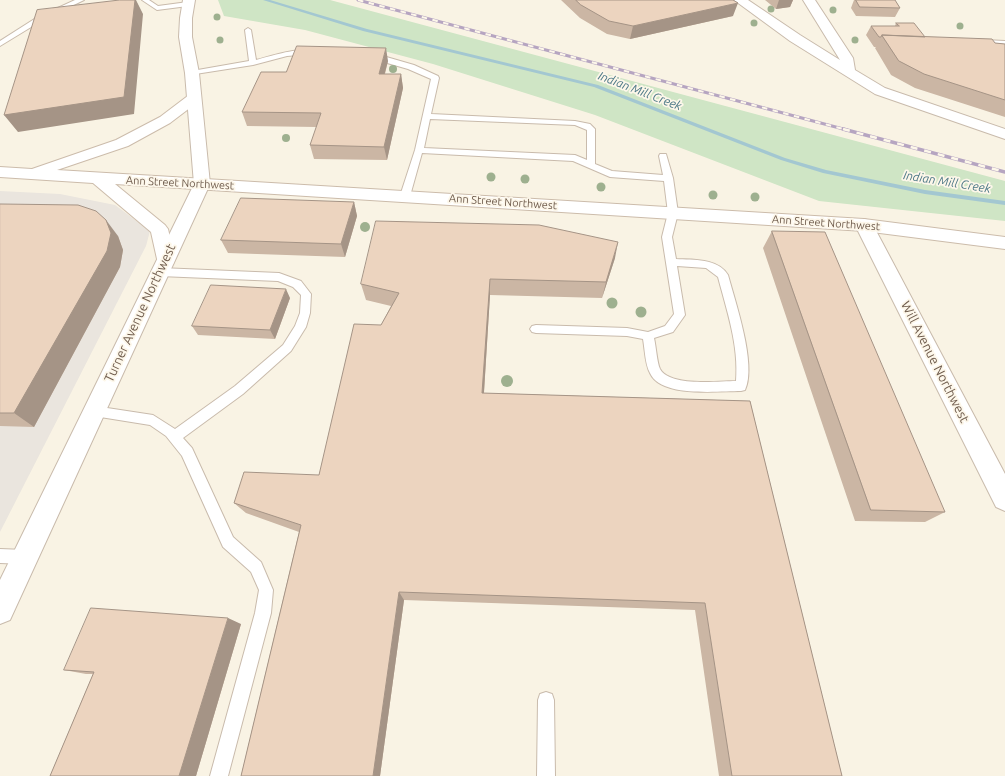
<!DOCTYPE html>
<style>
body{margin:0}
canvas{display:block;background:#f9f3e4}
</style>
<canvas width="1005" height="776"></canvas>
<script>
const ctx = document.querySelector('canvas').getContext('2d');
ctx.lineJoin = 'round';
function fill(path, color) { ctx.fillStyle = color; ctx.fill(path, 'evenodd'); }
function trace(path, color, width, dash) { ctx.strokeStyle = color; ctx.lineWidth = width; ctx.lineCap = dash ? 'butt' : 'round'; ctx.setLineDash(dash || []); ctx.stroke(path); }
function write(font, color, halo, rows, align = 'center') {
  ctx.font = font + ' Ubuntu,sans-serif'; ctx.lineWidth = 3.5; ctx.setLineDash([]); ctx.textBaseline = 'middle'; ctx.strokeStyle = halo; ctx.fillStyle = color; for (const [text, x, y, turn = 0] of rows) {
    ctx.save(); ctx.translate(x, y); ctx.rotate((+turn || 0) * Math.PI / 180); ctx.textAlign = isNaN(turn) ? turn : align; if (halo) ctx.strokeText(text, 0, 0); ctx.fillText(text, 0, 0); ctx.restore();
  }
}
fill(new Path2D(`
 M0 191 60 194 115 205 150 231 146 246 0 532Z`), '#eae5de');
fill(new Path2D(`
 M218 0H330L1005 181V221L819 201 595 115 433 64 305 30 224 16Z`), '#cfe5c5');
fill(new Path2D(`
 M263 0H270L367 29 598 85 785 158 826 170 925 190 1005 201V205L925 194 823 173 781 160 594 87 363 31Z`), '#a3c7d1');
const service = new Path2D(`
 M75 0H84L41 21 0 46V41L36 18Z
 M142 0H149L158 6 188 2 191 4 188 6 157 10Z
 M248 28 251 30 256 60C268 57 305 45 315 52L311 54 287 56 253 65 189 75 188 73 192 71 249 61 245 30Z
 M985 40 1005 41V45L988 44H985Z
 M370 54H376L414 65 438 76 439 78 431 114 575 121 590 124 595 129V164L612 171 663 175 659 156 660 154H666L673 178 678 213 672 237 676 259C693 260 718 258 728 275 735 301 757 365 745 390L741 391C719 391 661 398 650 373 645 364 645 350 643 339L627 336 536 333 532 332 530 329 532 326 536 325 627 328 648 332 665 326 674 314 662 237 668 213 664 181 610 177 573 161 422 153 410 196 405 199 402 198 400 196 415 150 431 79 408 69 370 58ZM430 119 575 125 587 130V160L575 155 424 148ZM677 266 706 268 718 277C727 311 739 346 736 381 718 381 670 387 660 369 657 363 656 346 654 338L673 332 685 315Z
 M160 268 279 273 301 281 311 294 310 313 306 327 291 351 243 394 183 438 192 448 233 537 261 562 273 590 271 613 228 776H210L255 613 259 590 251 572 223 547 182 456 166 436 150 425 94 416 90 415 88 411 90 407 94 406 153 415 175 429 235 386 283 345 295 326 300 313 301 295 293 287 278 281 160 276 156 275 155 272 156 269Z
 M0 549 25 550 30 552 32 557 30 562 25 564 0 563Z
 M546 692 552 694 554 700 555 776H537L538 700 540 694Z`);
const minor = new Path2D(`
 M734 0H748L800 35 840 60 803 0H815L853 58 855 70 885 88 1005 129V139L875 94 790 41Z
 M864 219 870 221 873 225 1005 474V511L996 507 855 225 858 221Z`);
const tertiary = new Path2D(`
 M183 0H195L192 18V37L199 73 210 184 10 620 0 624V580L194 184 185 73 179 37 180 18Z`);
const secondary = new Path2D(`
 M194 94 199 95 201 98 199 101 170 123 128 146 57 170 864 219 1005 237V249L864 231 115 184 165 225 168 229 175 259 173 264 166 266 159 264 157 259 151 232 93 183 0 177V167L32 169 116 140 160 117 189 95Z`);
trace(service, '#c9bbac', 2);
trace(minor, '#c9bbac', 2);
trace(tertiary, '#c9bbac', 2);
trace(secondary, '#ccbcab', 2);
fill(service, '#fff');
fill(minor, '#fff');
fill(tertiary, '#fff');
fill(secondary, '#fff');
const railFar1 = new Path2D(`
 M358 0 847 130`);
const rail = new Path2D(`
 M843 129 1005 172`);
trace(railFar1, '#b6a5c1', 3);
trace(rail, '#b6a5c1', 3.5);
trace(railFar1, '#fdf7ea', 2, [5.5]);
trace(rail, '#fdf7ea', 2.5, [7]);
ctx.fillStyle = '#9eb08f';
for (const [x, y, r] of [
 [771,9,3.5],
 [833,10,3.5],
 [217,17,3.5],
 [754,23,3.5],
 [960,26,3.5],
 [220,40,3.5],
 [855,40,3.5],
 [393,69,4],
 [286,138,4],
 [491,177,4.5],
 [525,179,4.5],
 [601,187,4.5],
 [713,195,4.5],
 [755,197,4.5],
 [365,227,5],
 [612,303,5.5],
 [641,312,5.5],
 [507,381,6]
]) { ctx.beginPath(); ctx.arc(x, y, r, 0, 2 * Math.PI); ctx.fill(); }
fill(new Path2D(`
 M561 0H733V16L630 39 607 34 580 18Z
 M765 0H793L790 7 776 9Z
 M854 0H895L900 8 895 17 856 16 851 8Z
 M896 23 925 37 995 43 1005 44V117L915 88 891 75 875 48 876 47H874L866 35 871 26H895Z
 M388 61 385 74H401L403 88 387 160 314 159 310 145 317 127 247 126 242 112 286 72Z
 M354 202 357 216 345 257 228 253 221 240Z
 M0 204 118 236 123 250 120 267 34 427 0 426Z
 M772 231 945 512 925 522 855 521 763 248Z
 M615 258 602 298 490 295 484 393 750 401 842 776H719L695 610 404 600 380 776H241L299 532 246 513 234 503 319 475 381 325 391 306 366 300 361 284Z
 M290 298 275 339 198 335 192 326Z
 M241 624 196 776H50L93 674H86L64 670Z`), '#cbb6a4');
fill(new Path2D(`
 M135 0H136L143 14 134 114 18 132 4 115Z
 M779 0H793L790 7 776 9Z
 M738 3 733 16 630 39 633 26Z
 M386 48 388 61 381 87 379 74Z
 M401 74 403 88 387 160 384 147Z
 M354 202 357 216 345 257 341 244Z
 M106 220 118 236 123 250 120 267 34 427 14 413Z
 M618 242 615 258 602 298 606 282Z
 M490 279V295L483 407 482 393Z
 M286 289 290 298 275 339 270 330Z
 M399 592 404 600 380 776H373Z
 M228 618 241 624 196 776H179Z`), '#a59486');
const building = new Path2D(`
 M120 0H135L124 97 4 115 37 10Z
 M576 0H733L738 3 633 26 609 21 581 5Z
 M856 0H895L900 8 860 7Z
 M896 23H914L925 37 882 35 881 37H879L871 26H899Z
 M882 35 992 39 995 43 1005 44V100L924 74 899 61Z
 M297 46 386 48 379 74H401L384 147 310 145 321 113 242 112 261 72H286Z
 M241 198 354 202 341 244 221 240Z
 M0 204 78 205 96 211 106 220 111 233 107 251 14 413H0Z
 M376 221 539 225 618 242 606 282 490 279 482 393 750 401 842 776H732L705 603 399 592 373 776H241L301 525 234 503 244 472 319 475 354 324 381 325 399 293 361 284Z
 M772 231 825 232 945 512 871 510Z
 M211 285 286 289 270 330 192 326Z
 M91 608 228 618 179 776H50L94 672 64 670Z`);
fill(building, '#ecd4bf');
trace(building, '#a59486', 1);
write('11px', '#6f5c4d', '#fdf7ea', [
 ["Ann Street Northwest",180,183,3],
 ["Ann Street Northwest",503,202,4],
 ["Ann Street Northwest",826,223,4]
]);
write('italic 12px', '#4c7887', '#fdf7ea', [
 ["Indian Mill Creek",640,91,21],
 ["Indian Mill Creek",947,182,9]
]);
write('13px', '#6f5c4d', '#fdf7ea', [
 ["Turner Avenue Northwest",140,313,-65],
 ["Will Avenue Northwest",935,362,63]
]);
</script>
